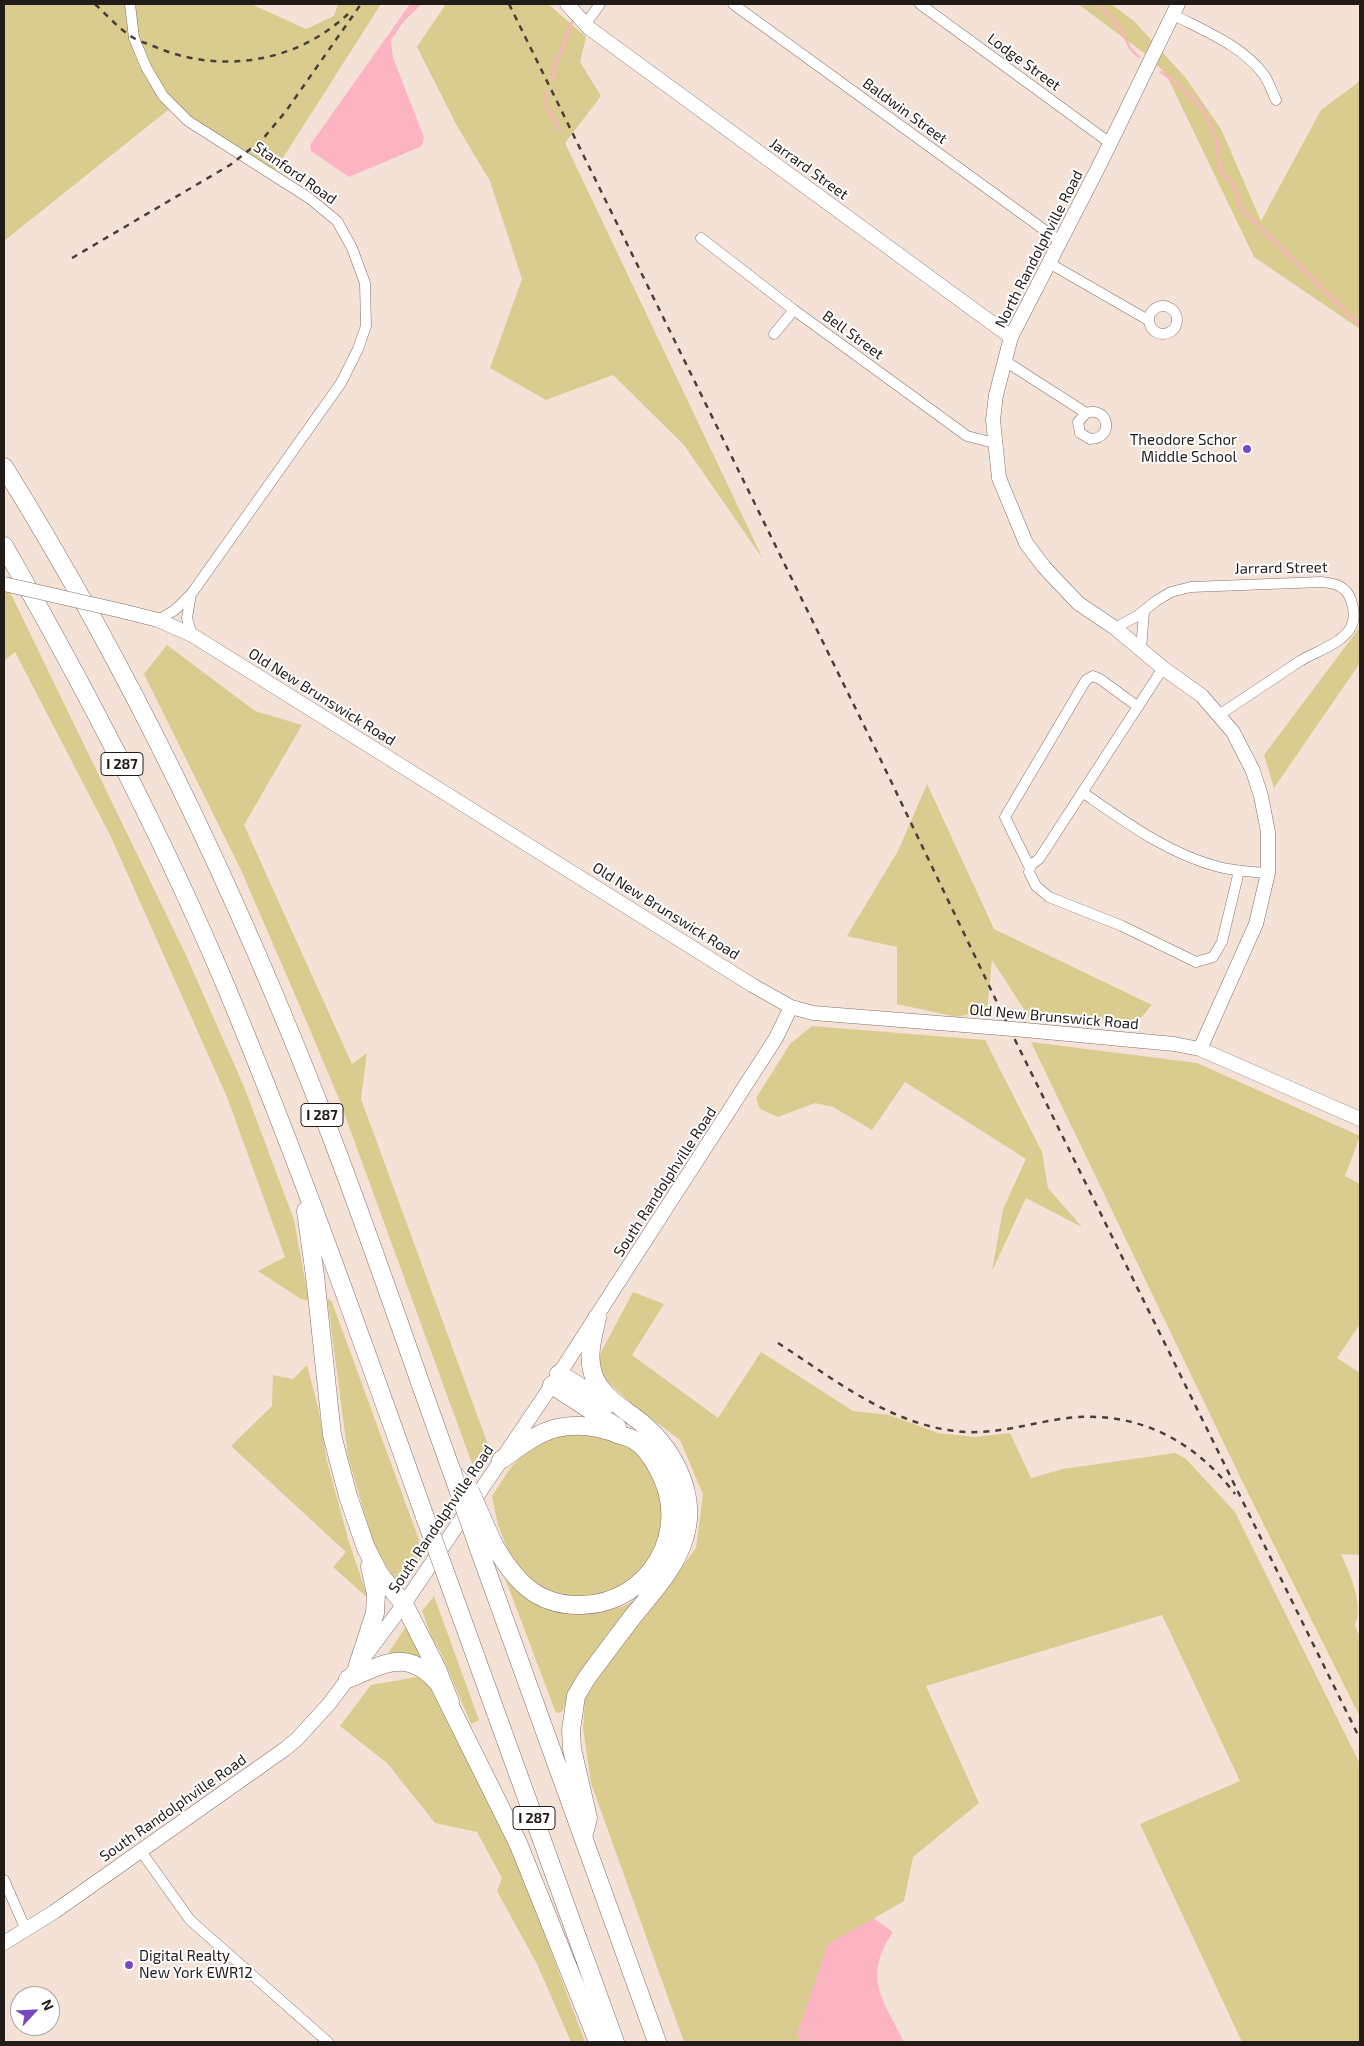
<!DOCTYPE html>
<style>
body{margin:0}
#map{position:relative;width:1364px;height:2046px;overflow:hidden;background:#f4e2d7;font-family:"Exo 2",sans-serif}
canvas{display:block}
.frame{position:absolute;inset:0;border:5px solid #221c18;pointer-events:none}
.north{position:absolute;left:10px;top:1986px;width:50px;height:50px;box-sizing:border-box;background:#fff;border:1px solid #a7a4a3;border-radius:50%;rotate:65deg;font-size:14px;font-weight:700;line-height:20px;text-align:center;color:#221c18}
.north::after{content:'';display:block;margin:auto;width:18px;height:22px;background:#774ac3;clip-path:polygon(50% 0,100% 100%,50% 72%,0 100%)}
</style>
<div id="map">
<canvas width="1364" height="2046"></canvas>
<div class="frame"></div>
<div class="north">N</div>
</div>
<script>
const ctx = document.querySelector('canvas').getContext('2d');
ctx.lineJoin = 'round';
function fill(path, color) { ctx.fillStyle = color; ctx.fill(path, 'evenodd'); }
function trace(path, color, width, dash) { ctx.strokeStyle = color; ctx.lineWidth = width; ctx.lineCap = dash ? 'butt' : 'round'; ctx.setLineDash(dash || []); ctx.stroke(path); }
function write(font, color, halo, rows, align = 'center') {
  ctx.font = font + ' "Exo 2",sans-serif'; ctx.lineWidth = 4; ctx.setLineDash([]); ctx.textBaseline = 'middle'; ctx.strokeStyle = halo; ctx.fillStyle = color; for (const [text, x, y, turn = 0] of rows) {
    ctx.save(); ctx.translate(x, y); ctx.rotate((+turn || 0) * Math.PI / 180); ctx.textAlign = isNaN(turn) ? turn : align; if (halo) ctx.strokeText(text, 0, 0); ctx.fillText(text, 0, 0); ctx.restore();
  }
}
fill(new Path2D(`
 M4 4H251L306 29 334 16 338 4H381L272 175 173 106 4 241Z
 M446 4H548L586 37 580 62 601 96 565 143 763 559 684 445 613 375 546 400 490 368 522 279 490 181 456 124 417 47Z
 M1078 4H1111L1134 21 1185 77 1221 129 1261 221 1321 110 1360 81V329L1254 257 1166 74 1145 54Z
 M4 590H9L185 953 245 1089 294 1220 309 1301 301 1299 258 1271 285 1257 227 1097 111 837 15 652 4 661Z
 M1360 627V663L1274 788 1264 755Z
 M167 645 255 711 302 725 244 825 352 1064 367 1053 361 1099 490 1450 475 1472 339 1099 305 1018 241 870 144 674Z
 M927 784 994 929 1152 1005 1138 1021 1029 1017 992 960 987 1010 957 1017 897 1004V947L847 936 898 851Z
 M812 1026 985 1040 1042 1152 1048 1188 1082 1227 1026 1198 992 1271 1003 1209 1026 1159 905 1082 872 1130 833 1107 815 1103 778 1117 760 1109 756 1098 790 1044Z
 M1031 1042 1197 1063 1360 1136 1345 1176 1360 1184V1324L1337 1358 1360 1373V1555L1341 1554C1350 1574 1364 1605 1355 1625L1360 1638V1717L1245 1487Z
 M633 1292 664 1304 632 1355 718 1418 761 1352 853 1411 889 1415 938 1433 975 1437 1010 1433 1031 1478 1063 1469 1175 1453 1186 1459 1235 1512 1360 1764V2042H1242L1140 1824 1240 1781 1162 1615 926 1686 979 1803 913 1857 904 1901 829 1944 797 2034 802 2042H684L591 1783 583 1728 585 1695 696 1548 703 1494 680 1440 632 1404 605 1379 598 1358Z
 M327 1297 332 1302 423 1551 397 1581 375 1551 348 1456Z
 M307 1365 319 1411 326 1457 348 1539 368 1598 333 1567 346 1552 231 1446 272 1406 273 1375 293 1379Z
 M564 1431 609 1437 627 1446 645 1461 660 1493 663 1523 661 1537 647 1567 612 1593 566 1599 545 1592 514 1565 498 1525 492 1496 511 1467 533 1445Z
 M502 1570 512 1582 607 1607 609 1610 624 1606 636 1599 604 1638 606 1640 576 1680 562 1712 556 1713Z
 M434 1596 479 1720 471 1724 441 1653 431 1636 422 1611Z
 M408 1627 431 1667 402 1654H390L389 1652 405 1628Z
 M417 1677 427 1680 433 1686 521 1871 585 2042H571L537 1964 497 1891 502 1878 477 1832 435 1823 387 1763 340 1726 371 1685Z`), '#d9cc8e');
fill(new Path2D(`
 M410 4H422L404 21 391 40 393 58 424 137 422 146 349 177 311 151 310 145Z
 M874 1918 893 1932C862 1978 883 1999 904 2042H802L797 2034 828 1944Z`), '#fcb4c2');
trace(new Path2D(`
 M1097 4C1107 12 1115 19 1121 31 1127 41 1129 50 1139 57
 M1161 72 1179 85 1202 108 1217 140 1220 171 1233 184 1243 211 1349 315 1360 324
 M553 80 554 69 573 20
 M546 92V106L560 130`), '#fcb4c2', 2.5);
const street = new Path2D(`
 M130 4 134 38 146 67 163 96 188 121 309 198 337 221 352 248 365 283 366 326 358 349 341 383 192 593 175 610 158 620
 M733 4 1061 242
 M920 4 1110 143
 M1172 14C1204 31 1242 45 1264 75 1269 82 1272 92 1276 100
 M589 28 587 22 600 4
 M701 238 794 310 967 436 994 443
 M1049 263 1148 320
 M1149 320a14 14 0 1 1 28 0a14 14 0 1 1-28 0Z
 M774 334 794 310
 M1005 361 1086 413C1109 405 1115 439 1090 439L1080 433 1078 422 1086 413
 M191 594 187 618 192 635
 M1115 628 1137 616 1156 601 1171 592 1191 587 1321 582C1335 583 1346 586 1351 600 1354 609 1355 619 1351 627 1342 644 1316 651 1300 661 1273 679 1246 697 1219 715
 M1141 649 1144 612
 M1137 706 1100 679 1093 676 1086 680 1005 817 1030 868 1029 872 1036 886 1049 897 1122 926 1196 962 1213 957 1222 942 1239 871
 M1082 792C1124 821 1168 854 1219 867 1235 871 1252 872 1268 873
 M1030 868 1032 864 1039 859 1163 668
 M140 1850 190 1920 328 2042
 M4 1880 26 1930`);
const secondary = new Path2D(`
 M567 4 589 28 1011 337
 M1178 4 1100 164 1011 337 996 395 993 420 999 478 1026 543 1044 567 1078 603 1115 628 1163 668 1202 696 1233 732 1253 771 1261 796 1268 832V873L1256 924 1200 1049
 M122 611 158 620 192 635 752 985 791 1007 813 1013 1001 1028
 M1025 1030 1174 1044 1200 1049 1360 1119
 M4 1943 54 1912 285 1749 297 1739 329 1704 404 1604 552 1385 776 1038 791 1007`);
const highway = new Path2D(`
 M4 467C134 676 241 902 330 1133 373 1245 411 1359 452 1472L461 1482
 M4 546C86 689 163 837 227 989 299 1162 362 1340 425 1517
 M306 1211 315 1276 332 1435 348 1496 366 1548 380 1575 404 1604 437 1669 450 1702
 M559 1374 608 1404
 M552 1385 617 1427
 M493 1543C514 1580 536 1606 581 1605 650 1604 693 1530 658 1469 653 1459 644 1446 634 1440 630 1437 624 1437 620 1435 599 1426 579 1423 557 1428 536 1433 518 1448 501 1460
 M479 1549 657 2042
 M453 1594 615 2042
 M358 1665 375 1613 376 1594 370 1566
 M348 1679C386 1663 408 1648 439 1684L518 1843 598 2042
 M583 1837 588 1818 572 1749 571 1730 576 1696 586 1679C602 1657 618 1636 634 1615 652 1593 676 1567 684 1539 699 1492 671 1444 634 1417 618 1405 600 1394 593 1374 587 1355 593 1336 597 1318`);
trace(street, '#827269', 11);
trace(secondary, '#827269', 15);
trace(highway, '#827269', 19);
trace(street, '#fff', 10);
trace(secondary, '#fff', 14);
trace(highway, '#fff', 18);
trace(new Path2D(`
 M95 4C107 15 118 28 132 37 138 41 146 43 153 46 219 75 296 63 348 14
 M509 4 876 750 1017 1044 1360 1739
 M72 258 230 165 262 140 286 111 361 4
 M778 1343C831 1377 884 1420 948 1430 987 1437 1022 1425 1060 1419 1132 1408 1193 1438 1235 1494`), '#48403b', 2.5, [6, 6]);
const secondaryBridge = new Path2D(`
 M4 584 122 611
 M1001 1028 1025 1030`);
const highwayBridge = new Path2D(`
 M452 1472 479 1549
 M470 1491 493 1543
 M425 1517 453 1594`);
trace(secondaryBridge, '#827269', 15, []);
trace(highwayBridge, '#827269', 19, []);
trace(secondaryBridge, '#fff', 14);
trace(highwayBridge, '#fff', 18);
for (const [x, y, r, color] of [
 [1247,449,5,"#774ac3"],
 [129,1965,5,"#774ac3"]
]) { const dot = new Path2D(); dot.arc(x, y, r, 0, 2 * Math.PI); ctx.fillStyle = color; ctx.fill(dot); trace(dot, '#fff', 2); }
for (const [x, y, w] of [
 [122,764,42],
 [322,1115,42],
 [534,1818,42]
]) { const box = new Path2D(); box.roundRect(x - w / 2, y - 11.5, w, 23, 4); ctx.fillStyle = '#fff'; ctx.fill(box); trace(box, '#221c18', 1); }
write('bold 14px', '#221c18', null, [
 ["I 287",122,764],
 ["I 287",322,1115],
 ["I 287",534,1818]
]);
write('15px', '#221c18', '#fff', [
 ["Lodge Street",1024,62,36],
 ["Baldwin Street",905,111,36],
 ["Jarrard Street",809,169,36],
 ["Stanford Road",295,173,35],
 ["North Randolphville Road",1039,249,-63],
 ["Bell Street",853,335,36],
 ["Jarrard Street",1281,568,-1],
 ["Old New Brunswick Road",322,697,32],
 ["Old New Brunswick Road",666,911,32],
 ["Old New Brunswick Road",1054,1017,5],
 ["South Randolphville Road",665,1182,-57],
 ["South Randolphville Road",441,1519,-56],
 ["South Randolphville Road",173,1808,-35]
]);
write('15px', '#221c18', '#fff', [
 ["Theodore Schor",1237,440],
 ["Middle School",1237,457],
 ["Digital Realty",139,1956,"left"],
 ["New York EWR12",139,1973,"left"]
], 'right');
</script>
